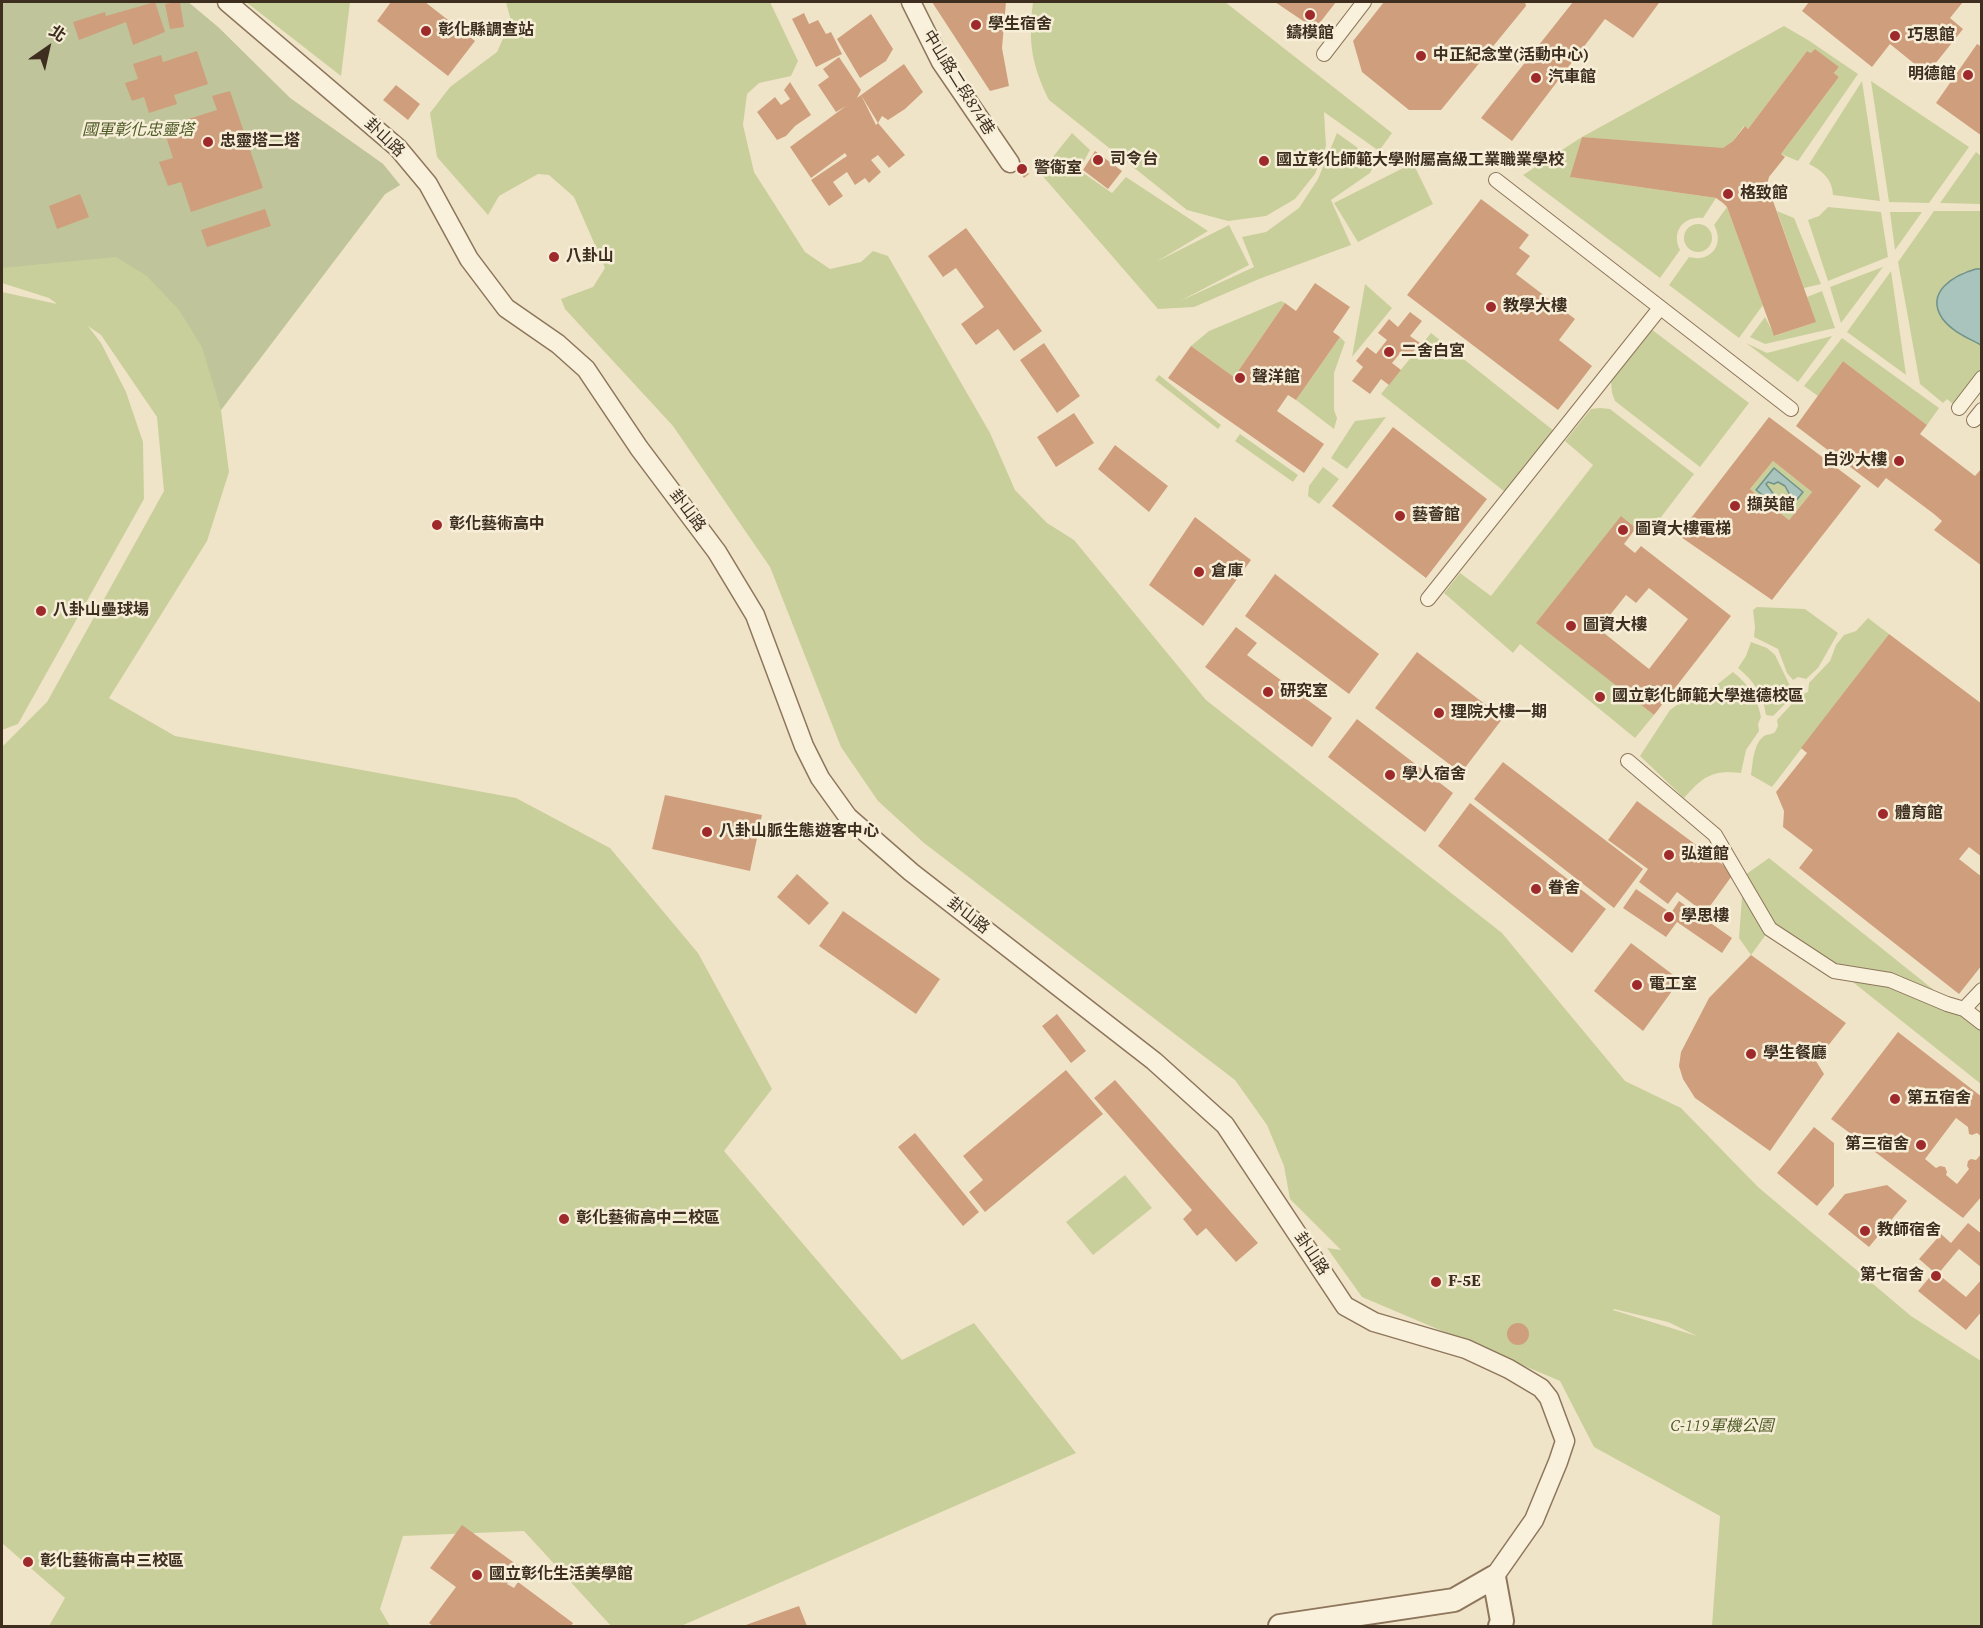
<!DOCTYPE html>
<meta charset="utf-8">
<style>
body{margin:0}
#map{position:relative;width:1983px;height:1628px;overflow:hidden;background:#f0e4c8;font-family:"Source Serif 4","Noto Sans TC",serif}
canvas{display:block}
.frame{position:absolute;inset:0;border:3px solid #3d2e20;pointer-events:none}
.north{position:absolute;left:18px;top:18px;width:60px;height:60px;-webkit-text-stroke:4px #f7eed8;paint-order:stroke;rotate:34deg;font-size:16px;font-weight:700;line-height:24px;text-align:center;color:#3d2e20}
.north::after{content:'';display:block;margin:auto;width:21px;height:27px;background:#3d2e20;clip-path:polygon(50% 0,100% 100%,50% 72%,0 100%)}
</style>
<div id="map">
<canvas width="1983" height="1628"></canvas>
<div class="frame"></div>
<div class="north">北</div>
</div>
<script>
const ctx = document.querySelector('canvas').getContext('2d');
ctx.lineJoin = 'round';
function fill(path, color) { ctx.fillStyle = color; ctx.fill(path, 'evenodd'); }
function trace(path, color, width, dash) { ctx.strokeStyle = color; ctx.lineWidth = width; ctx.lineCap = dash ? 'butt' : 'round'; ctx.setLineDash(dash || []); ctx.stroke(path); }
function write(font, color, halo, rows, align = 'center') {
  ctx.font = font + ' "Source Serif 4","Noto Sans TC",serif'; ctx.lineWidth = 5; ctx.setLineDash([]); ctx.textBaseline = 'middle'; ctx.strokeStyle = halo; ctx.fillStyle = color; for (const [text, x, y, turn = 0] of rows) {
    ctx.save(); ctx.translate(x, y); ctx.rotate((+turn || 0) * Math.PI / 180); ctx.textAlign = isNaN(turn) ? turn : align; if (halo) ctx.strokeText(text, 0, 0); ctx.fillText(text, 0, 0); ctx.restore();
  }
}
fill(new Path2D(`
 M188 2 218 27 290 98 383 164 400 185 385 194 221 410 229 472 207 541 109 698 175 736 516 798 610 848 698 953 772 1089 724 1151 902 1360 974 1323 1076 1453 681 1626H611L524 1531 403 1536 380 1609 390 1626H49L65 1598 2 1543V747L47 702 164 491 157 417 101 335 88 326 101 343 126 392 143 442 144 499 18 724 2 730V292L57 304 49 298 2 283V149Z
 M246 2H350L341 76Z
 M506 2H770L798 61 791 76 759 83 747 94 743 125 754 172 805 252 830 269 861 262 873 251 888 256 990 433 1015 490 1047 523 1074 540 1206 700 1502 933 1625 1081 1681 1108 1758 1187 1911 1316 1981 1361V1626H1712L1720 1516 1594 1447 1560 1381 1362 1297 1327 1248 1341 1250 1290 1199 1284 1166 1267 1125 1235 1080 924 843 878 801 841 747 770 567 673 426 565 309 561 299 593 287 605 268 574 197 549 175 538 174 499 196 488 215 437 157 430 113 450 87 497 52 511 21ZM1614 1309 1668 1322 1697 1336 1613 1310Z
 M1033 2H1225L1392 133 1379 151 1324 112 1326 146 1315 174 1295 199 1266 216 1228 221 1187 210 1049 100C1031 64 1028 40 1033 2Z
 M1784 26 1808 40 1858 74 1798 161 1781 154 1839 77 1834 73 1839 67 1807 51 1748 129 1744 126 1733 141 1721 150 1582 137 1571 177 1716 198 1703 218C1683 216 1671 232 1680 250L1660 278 1523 175 1582 137Z
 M1862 81 1880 201 1833 195C1832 179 1823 171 1809 164Z
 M1871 81 1969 147 1929 203 1889 202Z
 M1072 133 1090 150 1079 170 1112 193 1126 177 1208 231 1156 262 1229 225 1249 265 1180 301 1254 267 1242 237 1266 232 1299 208 1318 179 1337 133 1376 161 1370 173 1331 200 1351 245 1259 279 1194 307 1158 309 1040 173Z
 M1976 152 1981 156V204L1940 203Z
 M1413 163 1433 204 1358 242 1334 203Z
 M1727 207 1763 305 1739 338 1669 285 1689 257C1711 263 1725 244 1714 225Z
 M1828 207 1881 212 1888 257 1828 281 1808 220 1819 216Z
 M1777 211 1794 218 1821 284 1804 288Z
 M1934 211H1981V269L1964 272 1952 279 1968 339 1981 345V370L1955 406 1947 399 1943 403 1920 384 1898 262Z
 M1890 212H1922L1895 250Z
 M1684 238a14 14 0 1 1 28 0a14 14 0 1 1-28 0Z
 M1883 267 1841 323 1830 287Z
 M1891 271 1906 375 1847 332Z
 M1365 284 1392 308 1352 357Z
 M1822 291 1835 328 1765 344 1750 337 1765 317 1775 336 1815 322 1807 297Z
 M1281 301 1285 303 1234 377 1191 346 1209 331Z
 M1651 329 1749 403 1700 467 1615 401 1612 393 1611 381Z
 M1431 333 1554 431 1505 492 1381 394Z
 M1832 336 1798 382 1746 343 1767 353Z
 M1340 337 1345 342 1334 373V410L1337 418 1334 429 1296 400Z
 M1842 338 1939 408 1927 425 1843 361 1818 396 1804 386Z
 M1159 375 1221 425 1218 429 1155 380Z
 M1600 408 1610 409 1694 474 1652 529 1642 521 1636 528 1622 517 1537 622 1654 715 1635 738 1520 644 1513 653 1444 593 1460 573 1491 596 1593 465 1565 441 1591 409Z
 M1386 417 1347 469 1331 458 1355 421Z
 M1240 434 1298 475 1293 482 1235 441Z
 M1773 461 1812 492 1789 520 1750 489Z
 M1323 467 1339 479 1319 504 1308 496 1309 486Z
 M1757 607 1805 609 1838 633 1818 668 1806 679 1798 677 1793 680 1787 673 1778 649 1754 637 1755 627 1753 610Z
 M1868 618 1889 634 1772 787 1751 775C1753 764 1753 741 1766 735 1769 734 1773 734 1775 732L1778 726 1777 720 1799 696 1808 692 1809 683 1830 661 1836 645 1844 635 1856 631Z
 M1751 642 1767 648 1775 655 1793 692 1788 701 1773 716 1766 715C1763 695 1754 681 1738 668L1746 656Z
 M1733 672C1749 685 1757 697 1761 717L1758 724 1759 731 1746 750 1741 773C1711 770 1703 777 1684 798L1640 756 1670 710 1681 702 1714 687Z
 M1769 858 1945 999 1835 967 1773 924 1745 875Z
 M1743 883 1770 929 1751 955 1739 938Z
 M1849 979 1888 984 1957 1011 1981 1031V1084Z
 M1125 1175 1152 1208 1093 1255 1066 1222Z`), '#c9cf9b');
fill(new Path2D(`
 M2 2H188L218 27 290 98 383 164 400 185 385 194 221 410 202 347 179 310 147 276 116 257 2 268Z`), '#bfc49a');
const water = new Path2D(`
 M1976 269H1981V345C1968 338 1951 331 1942 318 1925 292 1954 275 1976 269Z
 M1774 468 1803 492 1786 513 1756 490ZM1768 482 1774 484 1778 482 1785 486 1791 497 1789 503 1786 504 1775 496 1766 484Z`);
fill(water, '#a9c4bc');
trace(water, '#6f938a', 1.5);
fill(new Path2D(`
 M155 2 165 32 133 45 126 22 79 40 73 22 105 12 106 16Z
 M180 2 184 27 170 29 165 4Z
 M391 2H425L475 41 448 76 377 21Z
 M932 2H1006L1002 48 1009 86 990 91Z
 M1275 2H1336L1315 29Z
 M1384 2H1525L1526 6 1441 110H1409L1362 72 1353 41Z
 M1573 2 1659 3 1633 38 1605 19 1512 141 1481 118Z
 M1809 2H1963L1950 18 1963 29 1927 74 1890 44 1872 67 1802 11Z
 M804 13 809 24 818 20 826 34 831 32 842 54 816 67 792 19Z
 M871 14 893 49 886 61 860 78 837 39Z
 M1977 44 1982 47V136L1936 103Z
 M1815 49 1839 67 1834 73 1839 77 1781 154 1785 157 1769 177 1767 184 1816 322 1774 336 1727 207 1723 203 1716 198 1570 177 1582 137 1723 148 1733 141 1745 126 1748 129 1807 51 1811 53Z
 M197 51 208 84 174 95 177 104 149 113 144 97 132 101 125 83 138 79 133 64 161 55 163 62Z
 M839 57 861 90 857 98 861 95 876 125 878 123 905 155 889 168 878 155 871 160 881 172 869 183 865 178 855 185 847 172 833 182 843 196 829 206 811 180 847 156 845 153 811 178 790 147 846 106 836 112 818 85 829 77 823 69Z
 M904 64 923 92 905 109 888 120 882 116 878 123 861 95Z
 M790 82 811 115 795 126 786 136 777 140 757 112 775 97 781 105 790 99 784 90Z
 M396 85 420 104 408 120 383 100Z
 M230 91 263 188 191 212 181 182 168 186 159 162 173 158 163 127 217 110 212 96Z
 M1095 151 1122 171 1108 189 1083 170Z
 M1020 161 1029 174 1024 178 1015 164Z
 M80 194 89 217 57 229 49 206Z
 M1481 199 1529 235 1519 248 1530 256 1516 274 1575 319 1559 340 1592 366 1558 410 1407 295Z
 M265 209 271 226 207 247 201 230Z
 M966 228 1042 331 1014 351 998 329 976 345 961 324 984 307 956 268 943 277 928 256Z
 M1315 283 1350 307 1333 332 1340 337 1296 400 1288 395 1277 411 1324 444 1304 473 1168 378 1191 346 1234 377 1285 303 1296 311Z
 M1410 312 1422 321 1410 336 1420 343 1410 356 1402 351 1392 363 1401 370 1389 385 1381 379 1370 394 1352 381 1363 367 1356 361 1367 347 1376 354 1387 340 1378 333 1389 319 1398 327Z
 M1044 343 1080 396 1057 413 1020 360Z
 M1843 361 1927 425 1920 434 1975 476 1982 468V566L1934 530 1942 521 1934 514 1886 478 1878 488 1796 426Z
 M1074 413 1094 443 1056 467 1037 437Z
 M1769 417 1861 486 1772 600 1678 535ZM1773 461 1812 492 1789 520 1750 489Z
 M1393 427 1487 499 1426 578 1332 506Z
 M1115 445 1168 486 1149 512 1098 469Z
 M1621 516 1636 528 1624 544 1635 553 1641 546 1731 616 1654 715 1536 623ZM1649 588 1688 619 1649 669 1599 629 1626 595 1636 603Z
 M1195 517 1251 560 1203 626 1149 585Z
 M1275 574 1379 654 1349 694 1245 616Z
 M1236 627 1257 643 1247 655 1332 718 1312 747 1205 667Z
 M1889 634 1982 704V857L1969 847 1959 859 1982 877V965L1959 994 1799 868 1813 850 1783 827 1784 811 1776 792 1807 753 1801 748Z
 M1417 652 1503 718 1461 773 1375 708Z
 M1357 719 1453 793 1425 832 1328 757Z
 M1503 762 1643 869 1614 908 1474 799Z
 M665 795 762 815 750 871 652 849Z
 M1637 801 1734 873 1705 913 1677 892 1668 904 1639 882 1648 869 1608 840Z
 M1470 803 1606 909 1572 953 1438 846Z
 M797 874 829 903 809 925 777 897Z
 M1636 889 1671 913 1679 901 1732 938 1722 953 1677 922 1666 937 1623 908Z
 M843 911 940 979 916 1014 819 946Z
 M1631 943 1680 980 1643 1031 1594 991Z
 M1751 955 1846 1023 1816 1061 1824 1074 1770 1151 1695 1098 1683 1079 1679 1066 1681 1052 1709 998Z
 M1057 1014 1086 1051 1071 1063 1042 1026Z
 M1898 1032 1982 1097V1137L1977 1133 1972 1135 1969 1134 1968 1127 1956 1118 1925 1159 1936 1168 1940 1166 1945 1167 1947 1172 1946 1175 1957 1184 1969 1169 1967 1166 1968 1161 1971 1159 1976 1160 1982 1153V1196L1963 1218 1831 1119Z
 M1066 1070 1103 1114 985 1212 969 1192 983 1180 963 1156Z
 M1115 1080 1258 1243 1236 1262 1206 1228 1197 1236 1183 1219 1192 1210 1094 1098Z
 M1814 1127 1834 1143V1186L1817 1206 1777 1173Z
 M915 1133 979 1212 963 1226 898 1147Z
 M1887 1185 1907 1201 1869 1247 1828 1214 1845 1194Z
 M1968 1223 1982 1234V1268L1959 1249 1938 1274 1966 1297 1982 1279V1311L1966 1330 1918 1291 1934 1272 1919 1259 1941 1234 1951 1243Z
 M1507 1334a11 11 0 1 1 22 0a11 11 0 1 1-22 0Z
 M462 1525 520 1567 507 1584 514 1588 518 1582 573 1623 571 1626H433L429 1623 456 1587 430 1568Z
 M799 1606 807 1626H743Z`), '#cf9f7d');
const pedestrian = new Path2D(`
 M1324 54 1364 2
 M1496 180 1791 409
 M1959 408 1982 378
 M1974 420 1982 410
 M1428 599 1660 308
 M1628 761 1715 835 1770 929 1834 971 1890 980 1947 1004 1964 1009 1982 1023
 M1964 1009 1982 990`);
const minor = new Path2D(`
 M227 2 398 148 428 184 469 259 506 308 558 344 586 369 639 448 717 552 755 615 804 746 820 778 848 817 911 872 1154 1061 1225 1125 1345 1306 1374 1322 1466 1349 1509 1369 1541 1388 1549 1398 1565 1441 1558 1462 1534 1520 1494 1577
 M911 2 941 62 1010 163`);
const tertiary = new Path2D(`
 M1280 1626 1454 1600 1494 1577 1502 1621 1500 1626`);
trace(pedestrian, '#8d765c', 16);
trace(minor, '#8d765c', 21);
trace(tertiary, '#8d765c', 26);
trace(pedestrian, '#faf1dc', 14);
trace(minor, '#faf1dc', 18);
trace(tertiary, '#faf1dc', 22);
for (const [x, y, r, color] of [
 [1310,15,6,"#9e2a2b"],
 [976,25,6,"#9e2a2b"],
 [426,31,6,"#9e2a2b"],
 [1895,36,6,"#9e2a2b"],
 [1421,56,6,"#9e2a2b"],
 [1968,75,6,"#9e2a2b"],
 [1536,78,6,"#9e2a2b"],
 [208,142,6,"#9e2a2b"],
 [1098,160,6,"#9e2a2b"],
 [1264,161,6,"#9e2a2b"],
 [1022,169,6,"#9e2a2b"],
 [1728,194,6,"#9e2a2b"],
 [554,257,6,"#9e2a2b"],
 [1491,307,6,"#9e2a2b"],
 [1389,352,6,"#9e2a2b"],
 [1240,378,6,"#9e2a2b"],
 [1899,461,6,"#9e2a2b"],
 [1735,506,6,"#9e2a2b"],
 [1400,516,6,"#9e2a2b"],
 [437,525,6,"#9e2a2b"],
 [1623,530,6,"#9e2a2b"],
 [1199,572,6,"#9e2a2b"],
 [41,611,6,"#9e2a2b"],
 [1571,626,6,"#9e2a2b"],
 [1268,692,6,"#9e2a2b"],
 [1600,697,6,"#9e2a2b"],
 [1439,713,6,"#9e2a2b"],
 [1390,775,6,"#9e2a2b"],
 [1883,814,6,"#9e2a2b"],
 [707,832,6,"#9e2a2b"],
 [1669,855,6,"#9e2a2b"],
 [1536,889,6,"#9e2a2b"],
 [1669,917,6,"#9e2a2b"],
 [1637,985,6,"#9e2a2b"],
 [1751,1054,6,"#9e2a2b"],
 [1895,1099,6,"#9e2a2b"],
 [1921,1145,6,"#9e2a2b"],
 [564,1219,6,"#9e2a2b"],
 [1865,1231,6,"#9e2a2b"],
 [1936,1276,6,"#9e2a2b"],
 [1436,1282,6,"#9e2a2b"],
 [28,1562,6,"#9e2a2b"],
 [477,1575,6,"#9e2a2b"]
]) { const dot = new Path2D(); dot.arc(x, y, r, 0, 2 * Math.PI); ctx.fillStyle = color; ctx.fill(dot); trace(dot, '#f7eed8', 2); }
write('bold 16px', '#3d2e20', '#f7eed8', [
 ["學生宿舍",988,25],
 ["彰化縣調查站",438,31],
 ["鑄模館",1310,34,"center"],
 ["巧思館",1907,36],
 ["中正紀念堂(活動中心)",1433,56],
 ["明德館",1956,75,"right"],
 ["汽車館",1548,78],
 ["忠靈塔二塔",220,142],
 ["司令台",1110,160],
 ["國立彰化師範大學附屬高級工業職業學校",1276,161],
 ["警衛室",1034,169],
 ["格致館",1740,194],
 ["八卦山",566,257],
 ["教學大樓",1503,307],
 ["二舍白宮",1401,352],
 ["聲洋館",1252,378],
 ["白沙大樓",1887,461,"right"],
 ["擷英館",1747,506],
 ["藝薈館",1412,516],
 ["彰化藝術高中",449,525],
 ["圖資大樓電梯",1635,530],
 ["倉庫",1211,572],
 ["八卦山壘球場",53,611],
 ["圖資大樓",1583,626],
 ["研究室",1280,692],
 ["國立彰化師範大學進德校區",1612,697],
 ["理院大樓一期",1451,713],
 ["學人宿舍",1402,775],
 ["體育館",1895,814],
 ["八卦山脈生態遊客中心",719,832],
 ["弘道館",1681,855],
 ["眷舍",1548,889],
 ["學思樓",1681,917],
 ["電工室",1649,985],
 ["學生餐廳",1763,1054],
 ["第五宿舍",1907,1099],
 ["第三宿舍",1909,1145,"right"],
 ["彰化藝術高中二校區",576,1219],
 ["教師宿舍",1877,1231],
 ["第七宿舍",1924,1276,"right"],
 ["F-5E",1448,1282],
 ["彰化藝術高中三校區",40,1562],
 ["國立彰化生活美學館",489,1575]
], 'left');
write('16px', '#3d2e20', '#f7eed8', [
 ["中山路二段874巷",958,83,58],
 ["卦山路",384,138,43],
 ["卦山路",687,511,53],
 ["卦山路",968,916,38],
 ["卦山路",1311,1254,56]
]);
write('italic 16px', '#4d5a26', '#f7eed8', [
 ["國軍彰化忠靈塔",138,131],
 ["C-119軍機公園",1722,1427]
]);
</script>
